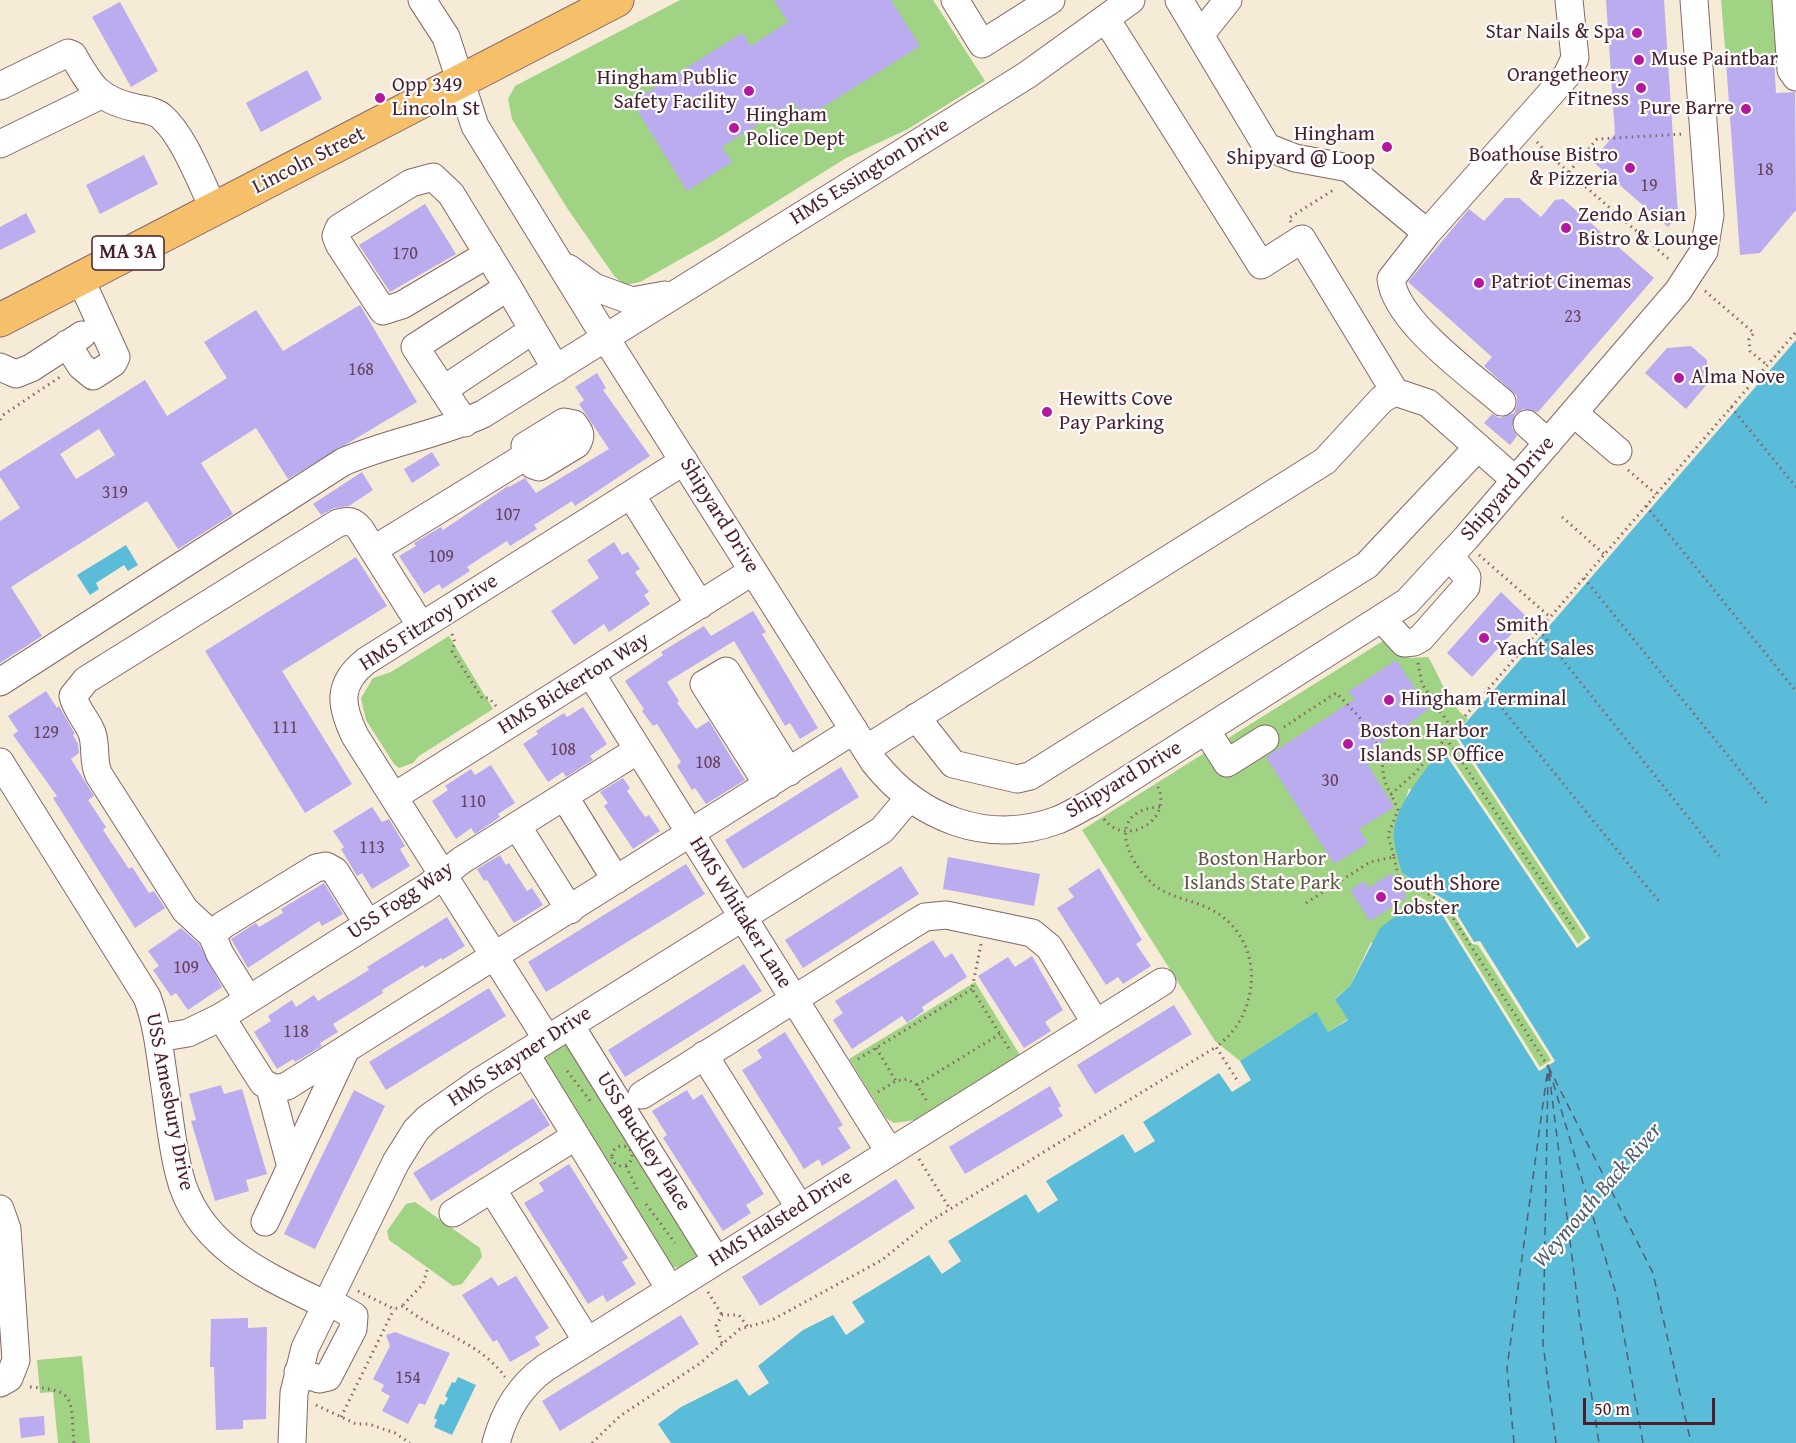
<!DOCTYPE html>
<style>
body{margin:0}
#map{position:relative;width:1796px;height:1443px;overflow:hidden;background:#f5ebd7;font-family:"Gentium Book Plus",serif}
canvas{display:block}
.scale{position:absolute;left:1583px;top:1398px;width:132px;height:27px;box-sizing:border-box;border:3px solid #4a1f2b;border-top:0;padding-left:8px;font-size:18px;line-height:21px;white-space:nowrap;color:#4a1f2b;-webkit-text-stroke:4px #fff;paint-order:stroke}
</style>
<div id="map">
<canvas width="1796" height="1443"></canvas>
<div class="scale">50 m</div>
</div>
<script>
const ctx = document.querySelector('canvas').getContext('2d');
ctx.lineJoin = 'round';
function fill(path, color) { ctx.fillStyle = color; ctx.fill(path, 'evenodd'); }
function trace(path, color, width, dash) { ctx.strokeStyle = color; ctx.lineWidth = width; ctx.lineCap = dash ? 'butt' : 'round'; ctx.setLineDash(dash || []); ctx.stroke(path); }
function write(font, color, halo, rows, align = 'center') {
  ctx.font = font + ' "Gentium Book Plus",serif'; ctx.lineWidth = 4.5; ctx.setLineDash([]); ctx.textBaseline = 'middle'; ctx.strokeStyle = halo; ctx.fillStyle = color; for (const [text, x, y, turn = 0] of rows) {
    ctx.save(); ctx.translate(x, y); ctx.rotate((+turn || 0) * Math.PI / 180); ctx.textAlign = isNaN(turn) ? turn : align; if (halo) ctx.strokeText(text, 0, 0); ctx.fillText(text, 0, 0); ctx.restore();
  }
}
fill(new Path2D(`
 M680 0H933L985 81 908 129 846 158 718 238 640 282 625 285 615 277 567 208 512 119 508 99 515 86Z
 M1721 0H1773L1778 55 1726 59Z
 M449 636 493 709 419 756 413 763 399 768 394 764 366 720 361 698 373 678 391 672Z
 M1386 639 1410 658 1428 657C1441 678 1448 704 1468 719L1456 734 1590 938 1577 948 1409 788 1404 805 1402 873 1450 903 1480 941 1555 1061 1539 1071 1371 942 1350 986 1335 998 1348 1019 1328 1032 1315 1013 1240 1061 1215 1041 1082 830Z
 M975 982 1020 1055 915 1120 894 1123 886 1118 849 1059Z
 M564 1044 572 1046 698 1252 696 1258 684 1268 672 1267 544 1060 547 1054Z
 M415 1202 480 1248 482 1257 462 1284 453 1286 389 1240 387 1231 406 1204Z
 M82 1356 90 1443H58L53 1392 40 1393 37 1360Z`), '#a0d383');
fill(new Path2D(`
 M1796 340V1443H671L658 1424 681 1407 737 1379 749 1396 769 1383 758 1366 803 1330 833 1315 846 1335 865 1322 852 1302 929 1255 942 1274 961 1261 948 1241 1026 1194 1038 1213 1058 1200 1046 1181 1123 1134 1135 1153 1155 1141 1143 1122 1219 1073 1232 1092 1251 1080 1240 1061 1316 1012 1328 1032 1348 1020 1335 999 1350 986 1380 928 1418 899 1441 913 1539 1071 1554 1062 1480 942H1474L1450 903 1402 873C1399 862 1395 851 1394 840 1390 811 1425 770 1442 749L1577 948 1590 938 1456 734Z
 M126 545 138 565 128 571 124 565 96 583 99 589 90 595 77 575Z
 M458 1377 476 1385 452 1435 434 1427 437 1420 434 1418 440 1404 444 1405 448 1398 445 1396 452 1382 455 1383Z`), '#5abcd8');
fill(new Path2D(`
 M1456 734 1590 938 1577 948 1442 749 1444 747 1578 944 1586 937 1454 736Z
 M1423 887 1450 903 1474 942 1480 941 1555 1061 1539 1071 1441 913 1418 899 1419 896 1443 911 1540 1067 1551 1060 1478 945 1472 944 1448 905 1422 889Z`), '#f5ebd7');
trace(new Path2D(`
 M1548 1066 1653 1273 1691 1443
 M1549 1069 1617 1297 1643 1443
 M1548 1073 1543 1344 1556 1443
 M1549 1073 1580 1321 1599 1443
 M1514 1443 1507 1368 1548 1067`), '#505e70', 1.5, [8, 6]);
fill(new Path2D(`
 M774 0H891L920 46 804 119 794 102 722 147 732 162 687 191 632 102 742 33 751 46 788 22Z
 M1606 0H1664L1678 215 1668 227 1592 161 1615 134Z
 M120 2 158 71 131 87 92 17Z
 M1774 59 1776 93 1795 92 1796 210 1760 253 1740 255 1726 62Z
 M307 70 322 99 261 132 246 103Z
 M144 155 158 184 100 214 86 185Z
 M1505 198H1519L1541 217 1555 200 1563 199 1654 278 1538 412 1523 409 1515 414 1512 428 1517 436 1510 445 1484 423 1492 414 1500 418 1514 413 1517 405V396L1484 366 1492 357 1408 282 1469 209 1484 221Z
 M425 204 456 254 390 292 359 245Z
 M26 213 36 232 0 250V227Z
 M360 305 417 402 288 479 256 428 201 463 233 514 178 549 147 501 11 587 42 636 0 663V521L20 508 0 477V471L145 380 167 416 227 378 204 342 256 310 283 351ZM99 429 115 455 76 479 60 454Z
 M1691 346 1707 360 1708 383 1686 409 1645 373 1667 348Z
 M597 373 606 388 603 390 650 456 575 506 572 501 534 525 537 529 510 546 507 541 482 557 467 567 470 571 442 589 439 584 424 594 399 556 416 546 414 543 441 527 443 530 508 486 509 487 525 478 536 493 609 449 579 404 584 400 575 387Z
 M432 452 440 465 412 483 404 469Z
 M362 472 373 490 349 506 334 508 321 515 313 504Z
 M614 542 622 555 628 552 640 569 635 572 649 592 644 595 650 604 609 632 604 624 574 645 551 611 599 578 587 560Z
 M356 557 387 606 282 671 352 784 305 813 205 651Z
 M1501 592 1527 617 1472 677 1447 653Z
 M753 611 766 632 762 634 818 728 800 739 790 723 785 726 734 641 667 682 679 701 677 703 696 729 709 721 745 780 706 804 695 788 692 790 677 766 681 762 657 724 653 726 642 711 644 709 625 681 663 655 661 652 704 626 711 636Z
 M1396 660 1429 709 1363 757 1394 807 1359 829 1368 843 1334 864 1266 757 1355 699 1348 692Z
 M46 691 57 708 59 706 75 734 73 735 78 744 79 753 71 759 94 796 88 800 106 827 103 830 129 869 132 867 149 893 154 891 165 908 135 928 53 798 57 796 13 735 18 731 8 716Z
 M583 707 607 744 590 756 593 760 566 777 563 772 548 782 523 744 538 734 536 731 564 713 567 717Z
 M491 765 515 803 498 814 500 817 475 834 471 828 456 839 432 801 448 790 445 786 471 769 475 775Z
 M841 767 859 797 743 869 725 840Z
 M623 778 630 788 627 791 645 817 649 815 660 831 633 849 604 806 608 803 600 792Z
 M372 807 382 822 389 819 405 846 400 849 410 866 372 889 362 873 357 876 341 849 344 847 333 831Z
 M500 855 506 865 509 863 527 891 532 888 543 905 514 923 487 880 484 881 477 869Z
 M948 857 1040 874 1034 906 943 889Z
 M686 864 705 894 546 992 528 962Z
 M901 866 919 894 803 968 785 940Z
 M1099 868 1142 940 1136 944 1151 966 1123 984 1118 977 1106 985 1057 908 1074 897 1068 889Z
 M1392 873 1407 897 1370 921 1350 890 1364 881 1368 888Z
 M324 883 343 914 322 926 319 921 248 968 231 939 256 923 259 927 283 913 281 909Z
 M447 917 465 946 442 960 441 958 425 968 423 965 382 990 383 993 333 1024 338 1032 320 1043 322 1046 295 1062 293 1059 277 1069 254 1032 271 1021 268 1016 292 1000 296 1007 314 995 318 1001 369 970 367 967Z
 M181 928 199 944 222 987 188 1010 176 993 171 996 153 970 159 966 148 951Z
 M933 940 945 958 952 953 967 977 922 1007 924 1011 907 1023 902 1016 852 1049 833 1020 843 1013 835 1001Z
 M1032 956 1063 1010 1045 1022 1051 1031 1024 1048 978 976 1008 957 1015 967Z
 M744 964 762 991 625 1077 608 1050Z
 M489 988 506 1016 386 1090 369 1062Z
 M1174 1005 1192 1034 1095 1094 1077 1065Z
 M785 1032 843 1125 838 1128 851 1148 822 1166 819 1159 804 1169 742 1070 762 1058 757 1050Z
 M221 1085 224 1094 242 1089 267 1174 246 1180 249 1191 215 1201 191 1121 196 1120 189 1094Z
 M1050 1086 1061 1106 1058 1108 1063 1116 965 1174 949 1147Z
 M354 1090 385 1106 315 1249 284 1234Z
 M687 1090 693 1100 702 1094 764 1194 746 1205 751 1213 723 1231 663 1138 667 1135 652 1111Z
 M533 1098 550 1125 431 1201 413 1173Z
 M569 1164 628 1258 622 1262 636 1284 607 1302 603 1295 588 1304 524 1203 544 1191 539 1183Z
 M896 1179 915 1208 760 1306 742 1277Z
 M516 1276 549 1328 535 1337 540 1345 510 1362 497 1340 493 1342 462 1295 492 1277 498 1286Z
 M681 1315 699 1344 560 1431 542 1401Z
 M248 1318V1328L267 1327 266 1419 243 1420V1429L216 1430 214 1367H210L211 1319Z
 M395 1332 450 1353 425 1405 419 1403 408 1424 382 1411 390 1396 381 1391 384 1385 373 1379 390 1346 386 1335Z
 M44 1416 45 1435 21 1438 19 1418Z`), '#baacef');
const minor = new Path2D(`
 M422 0 446 37 475 126 605 337 874 762C919 819 988 846 1058 820 1070 815 1081 808 1091 803L1407 602 1466 538 1678 291 1704 251 1710 215 1694 0
 M955 0 982 44 1051 0
 M1179 0 1267 147 1295 158 1349 168 1427 233
 M1786 0 1791 70 1796 77
 M1106 19 1261 265 1302 239 1395 392 1428 403 1515 480
 M1200 35 1228 0
 M0 86 68 53 73 55C91 87 99 100 136 108 145 110 156 111 162 117 184 136 201 183 214 209
 M0 144 101 95
 M488 254 402 305 383 311 339 244 336 236 339 228 411 183 433 177 451 194 508 287
 M568 268 594 287 632 301 665 295
 M67 344 81 366 93 376 113 363 116 357 80 278
 M0 367 16 374 31 368 82 335
 M443 390 533 330
 M1502 402C1471 375 1395 321 1391 279L1427 233 1567 75 1575 58 1569 0
 M1574 413 1618 451
 M465 423 415 347 508 287 556 369
 M1527 424 1548 443
 M631 495 700 605
 M373 550 526 456 533 465 539 467 577 444C582 435 580 432 574 424L564 422 525 446 526 456
 M1382 619 1404 643 1414 642 1421 638 1466 587 1467 577 1450 556
 M591 674 889 1151
 M0 682 343 462C389 442 438 435 483 414L1027 75 1131 0
 M916 717 953 764 1017 779 1030 776 1367 565 1478 447
 M1206 730 1227 763 1265 739
 M866 749 1325 461 1382 399 1395 392
 M0 762 147 997C158 1026 160 1056 165 1087 169 1115 172 1145 179 1173 196 1246 264 1275 326 1305
 M768 785 704 684 726 671 789 772
 M395 796 753 571
 M564 796 616 880
 M517 826 570 910
 M212 935 223 925 316 868 326 866 335 871 368 924
 M248 999 220 954 212 935 185 910 99 775C92 761 97 747 92 733 87 720 76 710 73 696L86 680 338 523C349 520 353 521 360 529L421 626
 M221 1017 263 1083 276 1089 287 1086 854 730
 M570 1025 716 1260
 M158 1038 188 1033 221 1017 427 887 462 860 638 750
 M547 1039 355 736C340 705 337 684 366 661L684 461
 M525 1053 670 1289
 M704 1055 800 1208
 M270 1088 291 1167
 M642 1095 915 923 925 917 946 915 1032 933 1049 947 1095 1022
 M492 1189 587 1341
 M0 1209 7 1229 16 1360 9 1378 0 1383
 M453 1213 576 1136
 M265 1222 346 1049
 M298 1372 319 1379 328 1377 353 1329 354 1316 328 1301
 M292 1443 294 1393 305 1348 396 1162 416 1130 428 1118 479 1082 882 830 909 798
 M496 1443C504 1413 520 1386 545 1368L1162 982`);
const major = new Path2D(`
 M0 320 617 0`);
trace(minor, '#866667', 29);
trace(major, '#866667', 35);
trace(new Path2D(`
 M1537 142 1549 155 1671 261
 M1569 172 1597 139 1684 134
 M1291 222 1289 218 1335 189
 M1705 291 1754 333 1749 339 1750 351 1767 365
 M1731 407 1796 487
 M0 420 3 415 60 377
 M1628 470 1656 494
 M1646 506 1796 691
 M1562 517 1604 554
 M1479 555 1550 617
 M1584 578 1768 805
 M1539 630 1719 856
 M452 634 455 643 452 651 482 698H489L496 706
 M1418 663 1422 684 1453 730
 M1487 690 1661 904
 M1284 727 1336 693C1352 709 1371 727 1379 749 1385 766 1380 777 1391 794L1414 774 1453 730 1796 332
 M1446 738 1575 931
 M1160 807C1105 810 1126 861 1154 885 1170 898 1194 900 1212 910 1266 939 1262 1014 1216 1047L1239 1083
 M1104 819C1126 848 1173 820 1158 787
 M1394 857 1398 875 1444 904 1548 1066
 M1306 903 1370 862 1394 857 1388 835 1398 810 1391 794
 M981 944 972 989 1011 1052
 M876 1048 896 1081
 M858 1059 972 989
 M567 1071 591 1102
 M917 1085 1000 1034
 M878 1092 896 1081 907 1079 917 1085 928 1103
 M612 1156a10 10 0 1 1 20 0a10 10 0 1 1-20 0Z
 M919 1159 950 1209
 M626 1166 638 1191
 M646 1204 675 1243
 M358 1291 394 1309 403 1306C436 1333 479 1341 505 1377
 M708 1292 722 1315
 M403 1305 423 1284 428 1267
 M722 1343 716 1326 722 1315H739L748 1327
 M30 1387C78 1390 70 1400 74 1443
 M316 1405 356 1424H369L395 1433 410 1443
 M341 1417 394 1309
 M592 1443 620 1416 699 1364 740 1329 772 1320 882 1260 929 1222 1216 1047`), '#866667', 3, [1.5, 4.5]);
trace(minor, '#fff', 27);
trace(major, '#f6c06b', 33);
for (const [x, y, r, color] of [
 [1637,33,6,"#b5179e"],
 [1639,60,6,"#b5179e"],
 [1641,88,6,"#b5179e"],
 [749,91,6,"#b5179e"],
 [380,98,6,"#b5179e"],
 [1746,109,6,"#b5179e"],
 [734,128,6,"#b5179e"],
 [1387,147,6,"#b5179e"],
 [1630,168,6,"#b5179e"],
 [1566,228,6,"#b5179e"],
 [1479,283,6,"#b5179e"],
 [1679,378,6,"#b5179e"],
 [1047,412,6,"#b5179e"],
 [1484,638,6,"#b5179e"],
 [1389,700,6,"#b5179e"],
 [1348,744,6,"#b5179e"],
 [1381,897,6,"#b5179e"]
]) { const dot = new Path2D(); dot.arc(x, y, r, 0, 2 * Math.PI); ctx.fillStyle = color; ctx.fill(dot); trace(dot, '#fff', 2); }
write('18px', '#66425c', null, [
 ["18",1765,170],
 ["19",1649,186],
 ["170",405,254],
 ["23",1573,317],
 ["168",361,370],
 ["319",115,493],
 ["107",508,515],
 ["109",441,557],
 ["111",285,728],
 ["129",46,733],
 ["108",563,750],
 ["108",708,763],
 ["30",1330,781],
 ["110",473,802],
 ["113",372,848],
 ["109",186,968],
 ["118",296,1032],
 ["154",408,1378]
]);
for (const [x, y, w] of [
 [128,253,72]
]) { const box = new Path2D(); box.roundRect(x - w / 2, y - 17, w, 34, 4.5); ctx.fillStyle = '#fff'; ctx.fill(box); trace(box, '#4a1f2b', 1.5); }
write('bold 20px', '#4a1f2b', null, [
 ["MA 3A",128,253]
]);
write('21px', '#4a1f2b', '#fff', [
 ["Star Nails & Spa",1625,33,"right"],
 ["Muse Paintbar",1651,60],
 ["Orangetheory",1629,76,"right"],
 ["Fitness",1629,100,"right"],
 ["Hingham Public",737,79,"right"],
 ["Safety Facility",737,103,"right"],
 ["Opp 349",392,86],
 ["Lincoln St",392,110],
 ["Pure Barre",1734,109,"right"],
 ["Hingham",746,116],
 ["Police Dept",746,140],
 ["Hingham",1375,135,"right"],
 ["Shipyard @ Loop",1375,159,"right"],
 ["Boathouse Bistro",1618,156,"right"],
 ["& Pizzeria",1618,180,"right"],
 ["Zendo Asian",1578,216],
 ["Bistro & Lounge",1578,240],
 ["Patriot Cinemas",1491,283],
 ["Alma Nove",1691,378],
 ["Hewitts Cove",1059,400],
 ["Pay Parking",1059,424],
 ["Smith",1496,626],
 ["Yacht Sales",1496,650],
 ["Hingham Terminal",1401,700],
 ["Boston Harbor",1360,732],
 ["Islands SP Office",1360,756],
 ["South Shore",1393,885],
 ["Lobster",1393,909]
], 'left');
write('21px', '#4a1f2b', '#fff', [
 ["Lincoln Street",309,161,-27],
 ["HMS Essington Drive",870,172,-32],
 ["Shipyard Drive",1508,489,-49],
 ["Shipyard Drive",719,516,58],
 ["HMS Fitzroy Drive",429,623,-33],
 ["HMS Bickerton Way",574,684,-32],
 ["Shipyard Drive",1124,780,-31],
 ["USS Fogg Way",401,901,-34],
 ["HMS Whitaker Lane",740,913,58],
 ["HMS Stayner Drive",520,1057,-33],
 ["USS Amesbury Drive",169,1102,79],
 ["USS Buckley Place",643,1142,58],
 ["HMS Halsted Drive",781,1219,-32]
]);
write('21px', '#645545', '#fff', [
 ["Boston Harbor",1262,860],
 ["Islands State Park",1262,884]
]);
write('italic 22px', '#505e70', '#fff', [
 ["Weymouth Back River",1598,1196,-49]
]);
</script>
